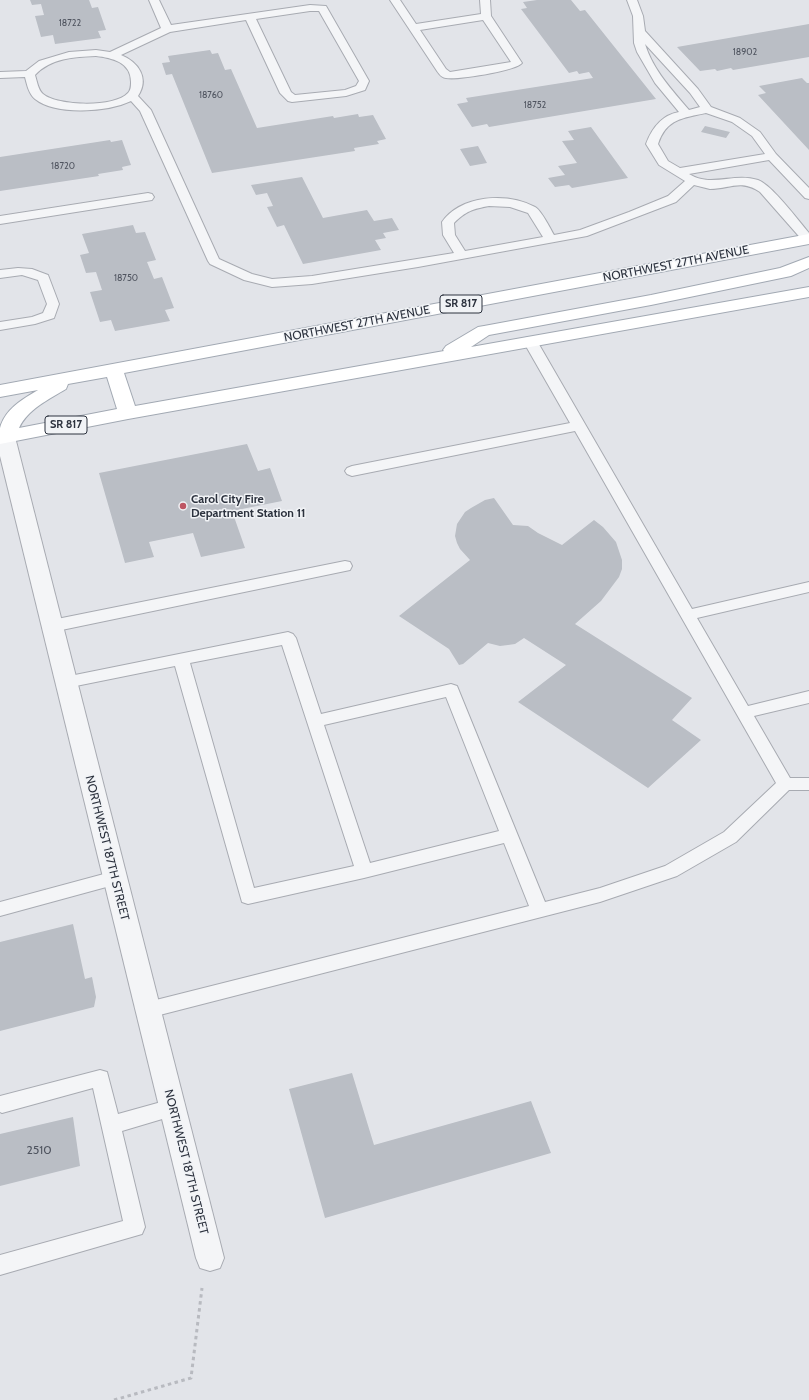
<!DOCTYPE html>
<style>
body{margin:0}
canvas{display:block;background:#e2e4e9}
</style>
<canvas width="809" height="1400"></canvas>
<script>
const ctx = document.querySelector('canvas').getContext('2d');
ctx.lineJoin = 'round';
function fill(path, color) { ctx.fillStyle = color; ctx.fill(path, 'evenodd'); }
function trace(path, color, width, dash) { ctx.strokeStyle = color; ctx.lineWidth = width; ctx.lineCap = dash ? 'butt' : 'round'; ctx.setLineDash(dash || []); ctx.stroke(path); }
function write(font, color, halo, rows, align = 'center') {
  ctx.font = font + ' Cabin,sans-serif'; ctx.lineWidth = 3; ctx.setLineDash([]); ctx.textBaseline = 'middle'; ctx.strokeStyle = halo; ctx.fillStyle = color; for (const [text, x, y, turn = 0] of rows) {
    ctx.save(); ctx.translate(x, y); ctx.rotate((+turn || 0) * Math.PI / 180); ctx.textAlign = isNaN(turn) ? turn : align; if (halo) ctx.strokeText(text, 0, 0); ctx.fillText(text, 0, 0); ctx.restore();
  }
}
fill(new Path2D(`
 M30 0H89L92 8 98 7 106 30 98 31 101 38 55 44 53 35 41 37 35 16 44 15 41 4 32 5Z
 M537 0H571L580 11 585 10 656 99 489 127 487 124 472 127 457 104 468 102 466 98 593 78 589 72 579 74 577 71 569 73 521 9 527 8 523 2Z
 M809 24V57L733 70 731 68 717 71 715 69 700 71 677 47Z
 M210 50 212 54 218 53 225 70 231 69 257 128 333 116 334 118 358 114 359 117 373 115 386 139 377 141 379 144 354 148 355 151 212 173 172 74 166 75 162 63 170 62 168 56Z
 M802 78 807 83H809V150L758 95 766 93 759 86Z
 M705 126 730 132 726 138 701 132Z
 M591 127 628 178 572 188 569 185 555 187 548 178 565 175 558 166 577 163 562 141 574 140 568 131Z
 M110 140 111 142 122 140 131 165 122 167 123 170 98 174 99 176 0 191V157Z
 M478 146 487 163 470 166 460 149Z
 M302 177 323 218 367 210 374 221 392 218 399 230 383 233 386 238 375 240 381 250 303 264 284 225 277 227 267 207 273 206 267 193 256 195 251 185Z
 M133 225 136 233 145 232 156 260 147 262 154 279 162 277 174 308 165 310 170 321 115 331 111 320 100 322 90 292 102 290 96 272 86 273 80 255 89 253 82 234Z
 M247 444 258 471 270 468 282 501 232 511 245 548 201 557 193 533 149 542 154 557 125 563 99 473Z
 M494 498 513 525 528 526 538 533 562 545 594 520 603 527 616 542 622 560V569L619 577 601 601 575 624 692 698 672 720 701 740 648 788 518 702 566 665 524 638 515 644 508 645 500 646 488 643 463 664 459 665 449 649 399 616 470 560 460 549 457 543 455 536 457 524 465 512 471 508 485 500Z
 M73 924 85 979 92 977 96 997 94 1007 0 1031V942Z
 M352 1073 374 1145 531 1101 551 1153 325 1218 289 1089Z
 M73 1117 80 1166 0 1186V1134Z`), '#babec5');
const lane = new Path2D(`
 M149 0H159L171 25 310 5 326 6 369 81 365 90 346 96 292 102 288 101 280 93 246 20 170 32 121 55C138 62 150 78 138 96L151 110 219 259 252 274 272 279 312 276 454 253 443 235 442 222C461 195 507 192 535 207 541 210 550 228 554 235L580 230 629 212 668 196 685 181 659 165 646 144C652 128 662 115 679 112L655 83 637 52 634 43 633 16 627 0H637L643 16 645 31 698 89 711 107 740 118 760 132 776 154 809 188V199L805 198 769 160 689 174C712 188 733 172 758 180 772 185 798 220 809 233V242H804L760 192C741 179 730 189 710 189 705 188 699 186 694 185L676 202 587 236 418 267 312 284 272 287 244 280 210 264 208 261 140 111 131 101C108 112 56 116 35 99 29 94 27 85 25 77L0 78V72L26 71 39 61 69 52 96 50 110 52 161 28ZM310 11H319L359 81 356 86 345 90 295 95 291 92 256 19ZM645 44 690 93 700 107 689 110C672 90 653 70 645 44ZM96 56C112 58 131 62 131 82 131 86 131 90 128 93 115 108 57 106 43 94 38 90 37 81 35 75 51 58 74 57 96 56ZM706 113 732 122 752 136 765 154 680 168 668 161 658 144C666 119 683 118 706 113ZM489 206 510 207 528 213 543 237 465 251 455 235 454 223C466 211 473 209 489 206Z
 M390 0H400L416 24 481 14 480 0H490L491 16 522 63C516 71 457 80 446 78 442 78 439 74 437 71ZM483 20 511 62 450 72 446 69 420 30Z
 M148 193 152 194 154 197 152 200 0 224V216Z
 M18 268 32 269 48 275 59 304 54 318 35 324 0 330V322L32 317 43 313 47 304 38 280 22 275 0 278V270Z
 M530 337 535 338 537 341 692 609 809 582V592L697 618 748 706 809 691V703L754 716 790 778H809V790H789L736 842 677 876 600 902 148 1018 141 1016 139 1010 141 1004 148 1002 529 906 504 843 364 878 248 904 242 902 175 666 66 688 60 686 58 682 60 678 288 632 293 634 296 638 321 714 451 684 457 686 545 902 600 888 665 866 724 832 776 783 575 431 352 476 347 474 345 471 347 468 352 466 570 423 523 341 525 338ZM282 645 354 866 254 888 190 663ZM446 697 499 831 370 863 324 725Z
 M345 561 350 562 352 566 350 570 52 632 47 630 44 626 47 622 52 620Z
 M115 871 121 873 124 878 121 883 0 916V902Z
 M100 1070 107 1072 118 1114 172 1099 179 1102 182 1108 179 1114 122 1131 145 1227 142 1234 0 1275V1255L123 1221 93 1088 2 1113 0 1112V1096Z`);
const street = new Path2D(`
 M5 431 12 433 15 437 224 1258 220 1268 210 1271 200 1268 196 1258 0 456V432Z`);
const primary = new Path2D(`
 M809 234V244L124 373 135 406 444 351 443 350 446 346 478 327 484 326 651 295 780 268 809 257V268L791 276 651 305 489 335 471 347 809 287V297L128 419 0 444C0 439 0 433 0 428 5 409 23 399 38 390L0 397V385ZM107 377 117 409 19 428C28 409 48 400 66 389L68 384Z`);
trace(lane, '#a8abb2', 2);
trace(street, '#a8abb2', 2);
trace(primary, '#a2a9b3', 2);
trace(new Path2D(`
 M114 1400 191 1378 202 1288`), '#b8bac0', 3, [3.5, 3.5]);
fill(lane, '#f4f5f7');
fill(street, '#f4f5f7');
fill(primary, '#fff');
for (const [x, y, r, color] of [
 [183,506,4,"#be5664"]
]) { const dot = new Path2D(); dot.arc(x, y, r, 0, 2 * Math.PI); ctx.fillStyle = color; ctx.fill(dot); trace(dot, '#f1f3f6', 1.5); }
write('9px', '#505560', null, [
 ["18722",70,23],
 ["18902",745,52],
 ["18760",211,95],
 ["18752",535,105],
 ["18720",63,166],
 ["18750",126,278]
]);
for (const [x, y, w] of [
 [461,304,42],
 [66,425,42]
]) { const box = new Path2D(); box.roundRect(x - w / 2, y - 9, w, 18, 3); ctx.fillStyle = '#f1f3f6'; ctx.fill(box); trace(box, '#2c323e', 1); }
write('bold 11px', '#2c323e', null, [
 ["SR 817",461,304],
 ["SR 817",66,425]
]);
write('12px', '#2c323e', '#f1f3f6', [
 ["NORTHWEST 27TH AVENUE",676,264,-11],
 ["NORTHWEST 27TH AVENUE",357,324,-11],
 ["NORTHWEST 187TH STREET",107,848,76],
 ["NORTHWEST 187TH STREET",186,1162,76]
]);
write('bold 12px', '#2c323e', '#f1f3f6', [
 ["Carol City Fire",191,499],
 ["Department Station 11",191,513]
], 'left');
write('12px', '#505560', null, [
 ["2510",39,1150]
]);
</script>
